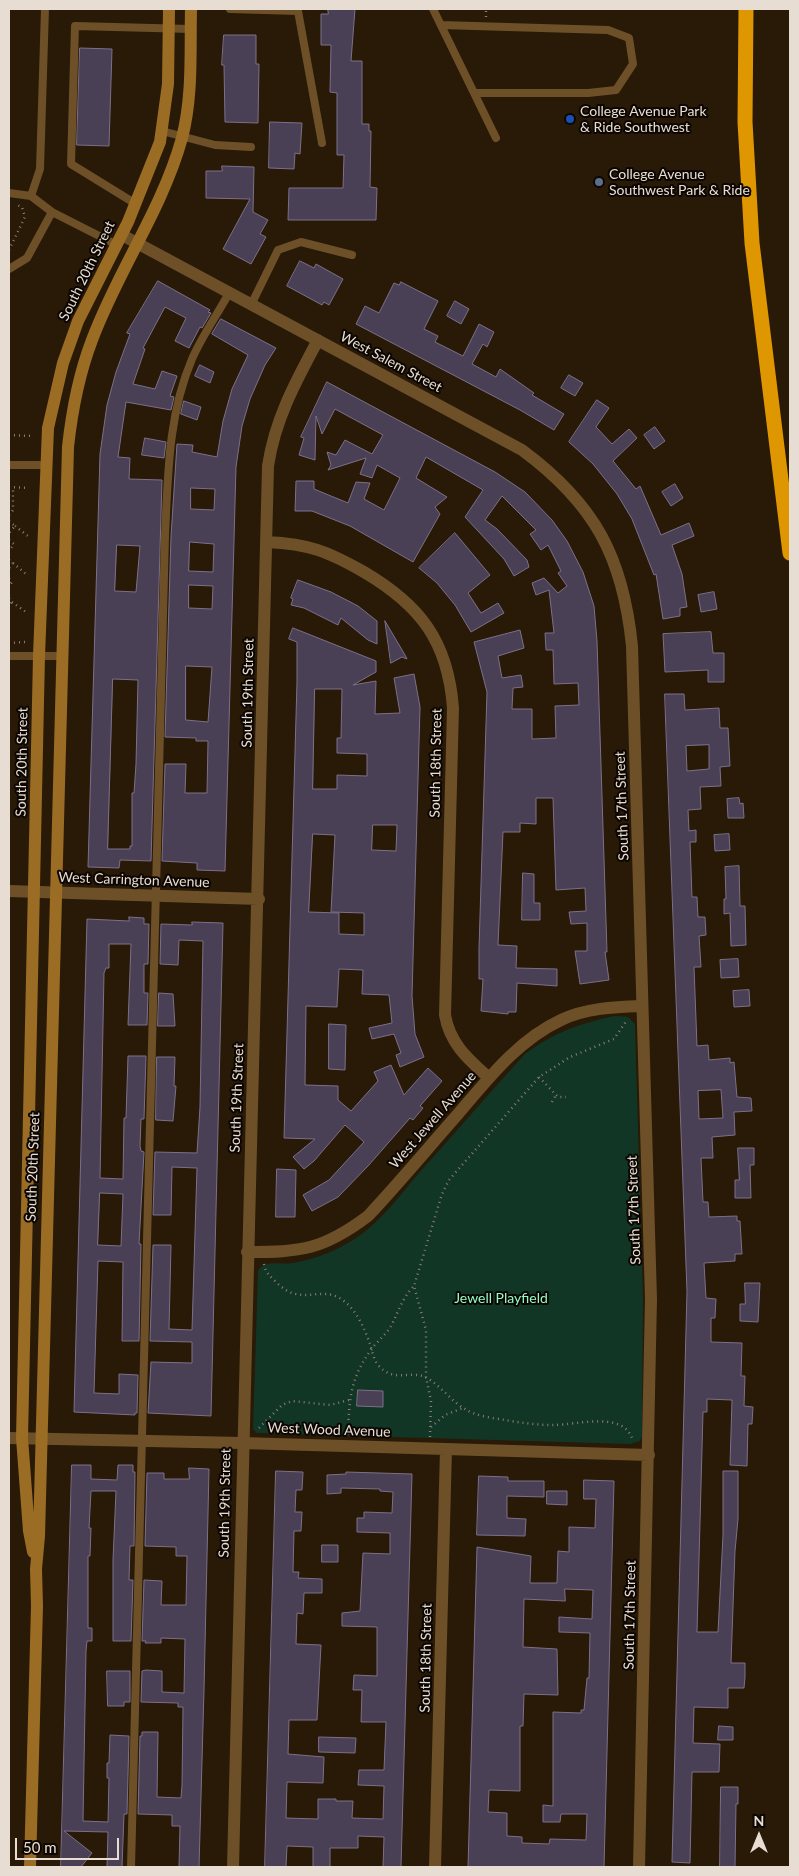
<!DOCTYPE html>
<style>
body{margin:0}
#map{position:relative;width:799px;height:1876px;overflow:hidden;background:#291907;font-family:Lato,sans-serif}
canvas{display:block}
.frame{position:absolute;inset:0;border:10px solid #e8ddd2;pointer-events:none}
.north{position:absolute;left:734px;top:1811px;width:50px;height:50px;-webkit-text-stroke:4px #0c0602;paint-order:stroke;rotate:0deg;font-size:14px;font-weight:700;line-height:20px;text-align:center;color:#e8ddd2}
.north::after{content:'';display:block;margin:auto;width:18px;height:22px;background:#e8ddd2;clip-path:polygon(50% 0,100% 100%,50% 72%,0 100%)}
.scale{position:absolute;left:15px;top:1838px;width:104px;height:22px;box-sizing:border-box;border:2px solid #e8ddd2;border-top:0;padding-left:6px;font-size:15px;line-height:18px;white-space:nowrap;color:#e8ddd2;-webkit-text-stroke:4px #0c0602;paint-order:stroke}
</style>
<div id="map">
<canvas width="799" height="1876"></canvas>
<div class="frame"></div>
<div class="north">N</div>
<div class="scale">50 m</div>
</div>
<script>
const ctx = document.querySelector('canvas').getContext('2d');
ctx.lineJoin = 'round';
function fill(path, color) { ctx.fillStyle = color; ctx.fill(path, 'evenodd'); }
function trace(path, color, width, dash) { ctx.strokeStyle = color; ctx.lineWidth = width; ctx.lineCap = dash ? 'butt' : 'round'; ctx.setLineDash(dash || []); ctx.stroke(path); }
function write(font, color, halo, rows, align = 'center') {
  ctx.font = font + ' Lato,sans-serif'; ctx.lineWidth = 4; ctx.setLineDash([]); ctx.textBaseline = 'middle'; ctx.strokeStyle = halo; ctx.fillStyle = color; for (const [text, x, y, turn = 0] of rows) {
    ctx.save(); ctx.translate(x, y); ctx.rotate((+turn || 0) * Math.PI / 180); ctx.textAlign = isNaN(turn) ? turn : align; if (halo) ctx.strokeText(text, 0, 0); ctx.fillText(text, 0, 0); ctx.restore();
  }
}
fill(new Path2D(`
 M615 1016 628 1017 635 1024 643 1301 642 1436 640 1441 630 1444 257 1433 253 1429 258 1271C264 1259 281 1265 293 1263 316 1259 339 1250 359 1236 382 1220 401 1194 419 1173 455 1133 489 1093 525 1054 553 1033 581 1023 615 1016Z`), '#113625');
const building = new Path2D(`
 M328 9H355L351 61H362V124H369V131H371L370 187 377 188 376 220H288L289 188H343L344 155H337V93L330 92 331 45H321V14H328Z
 M224 35H256V64H259L258 123 225 122 224 65H222Z
 M80 48 112 49 109 146 77 145Z
 M270 122 302 123 300 154 295 153 294 169 269 168Z
 M222 166 254 167 253 212 268 220 260 234 266 237 251 264 223 249 250 199 206 198V171H222Z
 M300 261 314 268 316 264 343 279 329 305 324 302 322 305 287 286Z
 M158 281 210 310 208 312 211 313 202 328 200 327 189 348 175 341 186 318 165 307 143 348 145 349 133 384 155 389 162 371 177 376 170 396 174 397 171 410 126 402 118 457 130 458 129 479 162 480 151 861 120 860 119 868 88 867 100 454 107 405 116 372 130 334 127 333ZM117 545 140 546 136 592 115 591ZM113 679 138 680 136 764 134 793H132V846H130V849H108Z
 M401 282 438 301 424 329 438 336 435 342 463 356 479 324 494 332 487 347 483 344 472 364 496 377 500 369 534 393 532 395 564 414 554 430 520 410 356 324 365 306 379 313 394 283 399 285Z
 M455 301 469 309 461 324 447 316Z
 M221 319 276 348 265 365 250 399 242 426 236 467 225 871 197 870V863L162 861 165 764H186L185 793H207L208 741H196V738L165 737 171 536 177 444 193 445 192 452 217 457 223 421 232 389 248 355 212 334ZM191 488 215 489 214 510 191 509ZM190 542 214 544 213 572 189 571ZM189 585 213 586 212 609 189 608ZM186 666 212 667 208 722 186 720Z
 M200 365 214 372 210 383 195 376Z
 M569 375 583 383 575 396 561 388Z
 M327 382 495 472 525 492 552 520 567 541 583 572 594 606 597 641 607 952H605L609 980 580 984 575 951H587V923L571 924 569 912 586 911 585 888 556 890 553 798H536V824L520 823V832H503L498 945 517 946 516 968 557 969V986L517 983 516 1012H508V1014L481 1011 483 979H479V948L487 692 474 642 520 630 524 648 498 656 502 678 521 675 523 687 513 688 512 709H532V739L556 738 555 706 579 705 578 683 554 684 553 650H546L545 633H554L549 590 536 595 532 583 544 578 558 593 567 586 558 573 561 571 548 545 541 550 530 534 536 530 502 496 485 520 497 529 527 560 529 567 514 576 504 559 465 517 483 490 426 457 416 478 447 497 435 507 440 514 413 562 350 526 312 511H295L296 481H314V489L348 503 356 482 370 483 364 499 384 510 400 478 377 465 372 478 360 474 366 458 328 470 331 465 327 452 336 455 345 440 372 454 383 435 335 409 322 434 316 416 315 460 299 455 304 438 301 437Z
 M597 400 609 408 596 427 612 444 629 429 637 438 613 461 636 489 640 486 661 535 689 523 694 536 672 545 682 574 687 607 680 608V616L663 619 656 574 654 575 632 519 617 494 593 464 569 442Z
 M184 401 201 407 197 420 181 414Z
 M655 427 665 441 654 449 644 435Z
 M145 438 166 442 164 458 142 455Z
 M675 484 683 498 671 506 662 492Z
 M455 533 490 575 468 593 481 613 498 603 504 613 471 632 455 605 437 583 419 568Z
 M298 580 331 592 358 606 377 621V644L368 640 341 618 338 625 304 608 291 605 293 599 291 598Z
 M714 592 717 609 701 612 698 595Z
 M385 621 405 655 407 659 402 657 391 663Z
 M293 628 376 661V672L353 685 376 681 375 714 400 713 394 678 414 674 420 707 412 996 415 1034 424 1057 400 1067 396 1055 401 1053 394 1034 372 1039 369 1028 392 1023 389 995 362 994 363 970 339 969 337 1007 306 1006 305 1085 338 1086V1100L351 1111 378 1081 374 1072 391 1065 404 1095 428 1068 442 1081 420 1106 423 1108 413 1120 410 1118 368 1166 338 1197 312 1211 303 1195 329 1180 364 1142 345 1125 314 1161 304 1169 293 1157 315 1139 284 1138 297 682V642L289 639ZM315 689H342L341 738H337V753L367 754V776L337 775V789H313ZM373 825H397L396 851 372 850ZM313 834 335 835 331 912 364 913V935L339 934V913L309 912Z
 M711 632 713 653H724V682H708V670L665 672 663 634Z
 M665 694H684L685 710 719 708 720 728H728L730 766 720 767 721 786 700 787 701 809 688 810 689 831 696 830V842H690L692 897H697L698 917H705L706 935 699 936 701 967H694L697 1046 708 1045 709 1060 730 1058V1063L734 1062 737 1097 751 1098 752 1111 734 1112 735 1135 712 1137 713 1158H701L703 1202H708L709 1217 737 1216V1221H740L742 1254H735V1261L704 1263 706 1298 716 1299 715 1318H711V1342L742 1343 741 1376H745L744 1406 753 1407 752 1424H748L747 1466 730 1465 732 1400 707 1399V1412H703L697 1632H718L723 1535V1471H738V1519L735 1551 731 1663H745V1677L744 1688H728V1708L694 1707 693 1743 720 1744 719 1772H692L690 1863 672 1862 687 1292ZM709 745V769L687 771 686 746ZM721 1090 723 1118 699 1119 698 1091Z
 M739 798 740 804 743 803 744 818H728L727 799Z
 M729 834 730 850 715 851 714 835Z
 M739 866 740 906H745L746 945 731 946 730 913 724 914V899H726L725 867Z
 M523 873 534 874V903H540V920H522Z
 M129 917 144 918V924H149L148 964H144V993H148L147 1025H128L131 944H109V968H106L104 973 100 1178 123 1179 124 1118H126L128 1056H146L144 1119H141L140 1146 141 1151 144 1152 139 1244H141L139 1341H122L123 1262 98 1261 94 1393 119 1394V1374L138 1375 137 1413H135V1415L74 1412 87 919 129 921ZM100 1193 123 1194 121 1246 98 1245Z
 M192 922 223 923 211 1416 148 1413 151 1362 192 1363V1342L150 1341 153 1245H171L169 1329 192 1330 197 1168 172 1167 171 1215H153L155 1152 197 1153 200 1107 203 941 179 940 178 965 160 964 161 924 192 925Z
 M738 959 739 977 721 978 720 960Z
 M749 990 750 1006 734 1007 733 991Z
 M159 993 173 994 175 1026H158Z
 M329 1024 346 1025 345 1070 329 1069Z
 M157 1057H175L174 1086H176L173 1121 156 1120Z
 M738 1148H754V1165H750L751 1198H735V1180H739Z
 M277 1169 296 1170 295 1217H276Z
 M745 1283H760L758 1322 740 1321V1304H745Z
 M358 1390 383 1391V1407L357 1406Z
 M72 1465H91V1479L117 1480 118 1465H133V1472H135L134 1546H130L129 1580H133L131 1641H113V1560L116 1491H91L89 1528H91L90 1556H88V1628H92V1641H87L86 1651 83 1821 108 1822 109 1778H107V1763H109L110 1735 129 1736 127 1814H124L122 1867H107L108 1832 64 1831 92 1853 81 1867H61Z
 M189 1468 209 1469 204 1690 199 1867H179L180 1826H172V1815L138 1814 140 1736H142V1732H158L157 1797 181 1798 182 1785 183 1707H178V1703L141 1702 142 1671 146 1670 162 1671V1692L184 1693 185 1639 161 1638V1643H145L146 1641H142L144 1580 162 1581 161 1605H186L187 1556H176V1547L145 1546 147 1473H164V1479H189Z
 M276 1471 303 1472 302 1490H296L295 1512H302L301 1531H294L293 1572H299L298 1578 322 1579V1593H304L303 1614 297 1613 296 1644 321 1645 317 1720H289L288 1754 324 1757 323 1783 287 1782 286 1818 318 1819V1799H336V1801H353L352 1818 383 1819 384 1786 358 1785 359 1770H384L386 1722H361L362 1690H353L354 1675 377 1676V1627L342 1626V1613L360 1611 363 1553 390 1554V1533L357 1532V1518H364V1512L392 1513 393 1492 380 1491V1489L341 1488V1493L327 1494V1475L346 1474V1472L412 1474 401 1867H383L384 1837 358 1836V1848H330V1867H313V1847L287 1846 286 1867H265Z
 M479 1476 508 1477V1481H544V1497L507 1496V1518L526 1519 525 1536 477 1535Z
 M584 1480 614 1481 604 1867H468L477 1547 531 1556 530 1583H557L558 1551 569 1552V1527L595 1528 596 1499H584ZM565 1589 593 1590 592 1619 559 1617V1632L590 1633 589 1678H587L584 1710H581V1713L553 1712V1806L543 1805V1822H560L561 1814H587L586 1840 550 1839 549 1844 522 1843V1837L507 1836V1813L488 1812 489 1790 520 1791V1726H523L524 1694 558 1695 557 1649 523 1647 524 1599 565 1601Z
 M547 1491H567V1505L547 1504Z
 M322 1545H338V1562H322Z
 M107 1671H130V1702H124V1706H108Z
 M719 1726 733 1727V1740H718Z
 M319 1737 356 1738 355 1753 319 1752Z
 M721 1787H738V1804H736L735 1867H720Z`);
fill(building, '#4a4056');
trace(building, '#7c7088', 1);
trace(new Path2D(`
 M486 17V9
 M9 250 25 217 22 207 17 205
 M9 435 33 436
 M9 487 29 488
 M9 515 13 510V487
 M9 521 15 526 9 533
 M15 526 28 536
 M9 540 14 544 9 551
 M9 560 13 563 9 568
 M13 563 27 575
 M9 579 12 582 9 586
 M9 599 12 602 9 606
 M12 602 26 612
 M9 643 25 642
 M539 1077 558 1097H566
 M552 1102 556 1095
 M264 1264C265 1272 270 1276 276 1282 302 1309 322 1282 345 1302 357 1311 365 1330 370 1344 372 1351 374 1360 378 1365 394 1384 412 1369 427 1378 441 1386 451 1401 465 1409 475 1416 493 1418 505 1420 522 1423 538 1425 554 1425 577 1425 625 1410 633 1441
 M431 1427 445 1415 463 1408
 M259 1428 282 1405 292 1401 330 1405 349 1400
 M348 1435C349 1401 350 1378 371 1350 377 1341 386 1335 391 1326 399 1311 402 1298 414 1286
 M430 1437 431 1401 426 1377V1330L414 1286 442 1194 449 1180 539 1077 570 1057 614 1039 627 1020`), '#8b7e6f', 2.5, [1, 4]);
trace(new Path2D(`
 M230 9 298 11 322 143
 M433 9 496 138
 M441 25 608 30 629 38 633 64 616 90 588 93H475
 M162 131 215 145 251 147
 M9 193 31 196 52 212 117 245
 M31 196 40 169 45 9
 M136 204 71 164 75 26 191 29
 M9 269 27 258 52 212
 M251 305 278 250 301 242 352 255
 M9 465H45
 M9 656H62
 M131 1867 165 536C168 476 168 415 192 359 202 336 217 315 229 293`), '#6d5027', 8);
trace(new Path2D(`
 M122 235 522 450C595 504 623 557 632 646L651 1299 639 1867
 M267 542C309 544 327 551 364 572 420 605 448 641 453 708L445 1015C450 1044 468 1059 489 1078
 M9 891 259 899
 M247 1252C301 1252 323 1250 368 1216 399 1183 428 1148 458 1114 488 1079 518 1040 561 1020 586 1008 615 1007 642 1006
 M9 1438 242 1443 649 1455
 M233 1867 268 466C275 419 296 381 318 340
 M435 1867 446 1449`), '#6d5027', 12);
trace(new Path2D(`
 M33 1552 29 1531 22 1438 39 656 48 428 63 363 78 321 128 222 160 142 168 84 169 9
 M30 1867 37 1606 36 1569 39 1536 68 447C72 410 79 374 92 340 118 270 162 210 182 138 193 96 190 51 191 9`), '#9b6c24', 12);
trace(new Path2D(`
 M746 9 745 122 752 243 790 553`), '#de9601', 15);
for (const [x, y, r, color] of [
 [570,119,5,"#1a4fb4"],
 [599,182,5,"#5c6f8a"]
]) { const dot = new Path2D(); dot.arc(x, y, r, 0, 2 * Math.PI); ctx.fillStyle = color; ctx.fill(dot); trace(dot, '#0c0602', 2); }
write('14px', '#e8ddd2', '#0c0602', [
 ["College Avenue Park",580,111],
 ["& Ride Southwest",580,127],
 ["College Avenue",609,174],
 ["Southwest Park & Ride",609,190]
], 'left');
write('14px', '#e8ddd2', '#0c0602', [
 ["South 20th Street",87,271,-64],
 ["West Salem Street",391,362,28],
 ["South 19th Street",248,693,-89],
 ["South 20th Street",22,762,-89],
 ["South 18th Street",436,763,-89],
 ["South 17th Street",622,806,-92],
 ["West Carrington Avenue",134,880,2],
 ["South 19th Street",237,1098,-88],
 ["West Jewell Avenue",433,1120,-49],
 ["South 20th Street",33,1167,-88],
 ["South 17th Street",634,1210,-92],
 ["West Wood Avenue",329,1430,2],
 ["South 19th Street",225,1503,-89],
 ["South 17th Street",630,1615,-89],
 ["South 18th Street",426,1658,-89]
]);
write('14px', '#91fbc7', '#0c0602', [
 ["Jewell Playfield",501,1298]
]);
</script>
